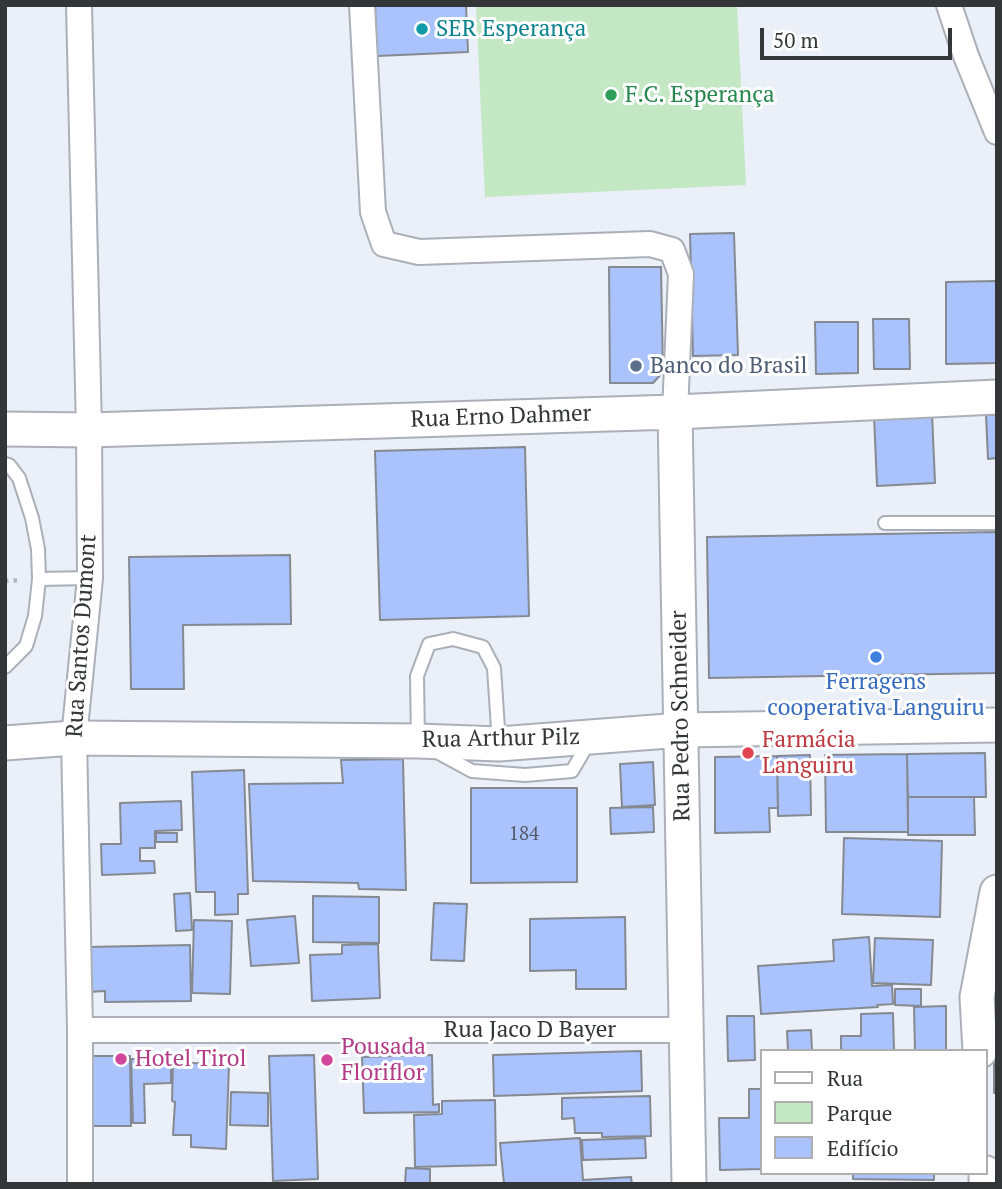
<!DOCTYPE html>
<meta charset="utf-8">
<style>
body{margin:0}
#map{position:relative;width:1002px;height:1189px;overflow:hidden;background:#eaeff8;font-family:"PT Serif",serif}
canvas{display:block}
.frame{position:absolute;inset:0;border:7px solid #343539;pointer-events:none}
.legend{position:absolute;left:760px;top:1049px;width:228px;height:126px;box-sizing:border-box;background:#fff;border:2px solid #aeaeb0;margin:0;padding:9px 12px;list-style:none;font-size:21px;color:#343539}
.legend li{display:flex;align-items:center;gap:14px;height:35px}
.legend b{width:35px;border:2px solid #aeaeb0}
.scale{position:absolute;left:760px;top:28px;width:192px;height:32px;box-sizing:border-box;border:4px solid #343539;border-top:0;padding-left:9px;font-size:21px;line-height:24px;white-space:nowrap;color:#343539;-webkit-text-stroke:5px #fff;paint-order:stroke}
</style>
<div id="map">
<canvas width="1002" height="1189"></canvas>
<div class="frame"></div>
<ul class="legend">
<li><b style="height:9px;background:#fff"></b>Rua</li>
<li><b style="height:19px;background:#c4e7c4"></b>Parque</li>
<li><b style="height:19px;background:#aac3fc"></b>Edifício</li>
</ul>
<div class="scale">50 m</div>
</div>
<script>
const ctx = document.querySelector('canvas').getContext('2d');
ctx.lineJoin = 'round';
function fill(path, color) { ctx.fillStyle = color; ctx.fill(path, 'evenodd'); }
function trace(path, color, width, dash) { ctx.strokeStyle = color; ctx.lineWidth = width; ctx.lineCap = dash ? 'butt' : 'round'; ctx.setLineDash(dash || []); ctx.stroke(path); }
function write(font, color, halo, rows, align = 'center') {
  ctx.font = font + ' "PT Serif",serif'; ctx.lineWidth = 6; ctx.setLineDash([]); ctx.textBaseline = 'middle'; ctx.strokeStyle = halo; ctx.fillStyle = color; for (const [text, x, y, turn = 0] of rows) {
    ctx.save(); ctx.translate(x, y); ctx.rotate((+turn || 0) * Math.PI / 180); ctx.textAlign = isNaN(turn) ? turn : align; if (halo) ctx.strokeText(text, 0, 0); ctx.fillText(text, 0, 0); ctx.restore();
  }
}
fill(new Path2D(`
 M476 5H737L746 185 485 197Z`), '#c4e7c4');
const building = new Path2D(`
 M375 5H466L468 52 377 56Z
 M734 233 738 355 693 356 690 234Z
 M609 267H661L663 372 653 383H610Z
 M997 281V363L946 364V282Z
 M873 319H909L910 369H874Z
 M815 322H858V373L816 374Z
 M932 413 935 483 877 486 874 415Z
 M986 415H997V458L988 459Z
 M525 447 529 616 380 620 375 451Z
 M996 532 997 673 709 678 707 537Z
 M290 555 291 624 183 625 184 689H131L129 557Z
 M985 753 986 797H908L907 754Z
 M907 754 908 832H826L825 755Z
 M810 755 811 815 778 816 777 756Z
 M777 756 778 808H769L770 832 715 833V757Z
 M403 759 406 890 359 889 358 883 253 881 249 784 343 783 341 760Z
 M653 762 655 805 622 807 620 764Z
 M244 770 248 894H238V914L215 915V892H196L192 772Z
 M471 788H577V882L471 883Z
 M908 797H974L975 835H908Z
 M181 801 182 830 155 831V848H140V861H154L155 873 102 875 101 844H121L120 803Z
 M653 807 654 832 611 834 610 808Z
 M156 833H177V842H156Z
 M844 838 942 841 940 917 842 914Z
 M190 893 192 930 176 931 174 894Z
 M313 896 379 897V943L313 942Z
 M434 903 467 904 464 961 431 960Z
 M295 916 299 963 251 966 247 920Z
 M625 917 626 989H576V970L530 971V919Z
 M194 920 232 921 230 994 192 993Z
 M869 937 872 986 892 985 893 1004 877 1005 878 1007 761 1014 758 966 834 961 833 940Z
 M875 938 933 940 931 985 873 983Z
 M378 944 380 998 312 1001 310 955 342 954V945Z
 M190 945 191 1001 105 1002V991L88 992 87 947Z
 M895 989H921V1006L895 1005Z
 M946 1006V1051H915L914 1007Z
 M893 1013 894 1051H841V1036H861V1014Z
 M727 1016H754L755 1060 728 1061Z
 M811 1030 812 1051H788L787 1031Z
 M641 1051 642 1091 494 1096 493 1055Z
 M314 1055 318 1179 273 1181 269 1056Z
 M432 1055 433 1105 439 1104V1112L364 1113 362 1057Z
 M85 1056H130L131 1126H86Z
 M171 1058V1083L144 1084 145 1123H133L131 1059Z
 M173 1062 229 1065 226 1149 191 1147V1135H173L175 1102 172 1101Z
 M994 1063H997V1093H994Z
 M749 1089H762V1169L720 1170 719 1118H749Z
 M231 1092 268 1093V1126L230 1125Z
 M650 1096 651 1136 602 1137V1133H575L574 1118 562 1119V1098Z
 M495 1100 496 1165 415 1167 414 1115 442 1114V1101Z
 M580 1138 583 1180 631 1177 632 1184H504L500 1143Z
 M645 1138 646 1158 583 1160 582 1140Z
 M406 1168 430 1169V1184H405Z
 M853 1173H934V1180L853 1179Z`);
fill(building, '#aac3fc');
trace(building, '#858991', 2);
const service = new Path2D(`
 M5 464 9 465 19 478 32 518 38 549 39 579 35 616 26 646 5 667
 M885 523H997
 M39 579 90 578
 M418 741 417 676 429 644 453 639 483 647 494 668 499 744
 M437 752 472 771 525 775 572 771 589 742`);
const minor = new Path2D(`
 M79 5 89 430 90 578 74 738 80 1030V1184
 M362 5 373 212 384 244 419 252 650 244 672 250 681 274 675 412
 M949 5 966 56 997 132
 M80 1030H687`);
const secondary = new Path2D(`
 M675 412 689 1184
 M5 429 89 430 675 412 997 397
 M5 743 74 738 418 741 499 744 681 730 997 725
 M980 1051 977 997 997 892
 M986 1173V1184`);
trace(service, '#abafb8', 16);
trace(minor, '#abafb8', 28);
trace(secondary, '#abafb8', 37);
trace(new Path2D(`
 M5 581 22 580`), '#b2b6be', 4.5, [3.5, 5]);
trace(service, '#fff', 12);
trace(minor, '#fff', 24);
trace(secondary, '#fff', 33);
for (const [x, y, r, color] of [
 [422,29,7,"#0f9aa8"],
 [611,95,7,"#2e9e5b"],
 [636,366,7,"#5c6f8a"],
 [876,657,7,"#3f7fe0"],
 [748,753,7,"#e0444e"],
 [121,1059,7,"#d1479c"],
 [327,1060,7,"#d1479c"]
]) { const dot = new Path2D(); dot.arc(x, y, r, 0, 2 * Math.PI); ctx.fillStyle = color; ctx.fill(dot); trace(dot, '#fff', 2.5); }
write('19px', '#52586a', null, [
 ["184",524,835]
]);
write('23px', '#0d838f', '#fff', [
 ["SER Esperança",436,29]
], 'left');
write('23px', '#27864d', '#fff', [
 ["F.C. Esperança",625,95]
], 'left');
write('23px', '#4e5e75', '#fff', [
 ["Banco do Brasil",650,366]
], 'left');
write('23px', '#343539', '#fff', [
 ["Rua Erno Dahmer",501,417,-2],
 ["Rua Santos Dumont",82,636,-86],
 ["Rua Pedro Schneider",681,716,-91],
 ["Rua Arthur Pilz",501,739,-1],
 ["Rua Jaco D Bayer",530,1030]
]);
write('23px', '#366cbe', '#fff', [
 ["Ferragens",876,682],
 ["cooperativa Languiru",876,708]
]);
write('23px', '#be3a42', '#fff', [
 ["Farmácia",762,740],
 ["Languiru",762,766]
], 'left');
write('23px', '#b23c85', '#fff', [
 ["Pousada",341,1047],
 ["Floriflor",341,1073],
 ["Hotel Tirol",135,1059]
], 'left');
</script>
